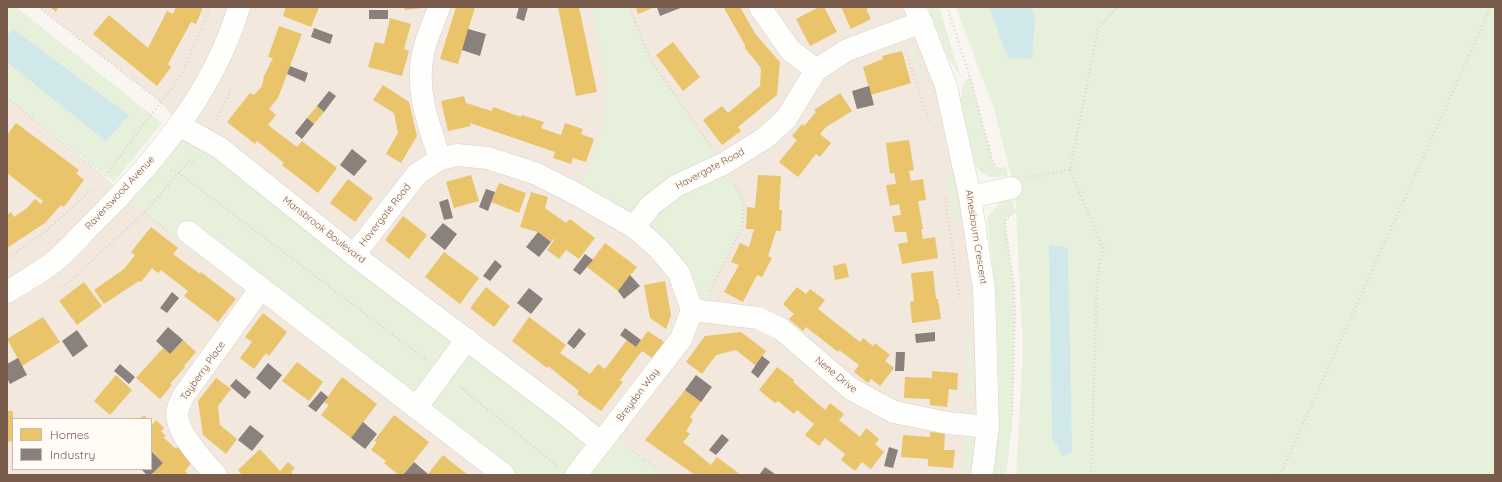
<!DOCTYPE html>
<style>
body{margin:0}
#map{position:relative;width:1502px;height:482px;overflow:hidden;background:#f9f5f0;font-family:Quicksand,sans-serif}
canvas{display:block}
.frame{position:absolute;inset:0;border:8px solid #7a5c4d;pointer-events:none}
.legend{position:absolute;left:12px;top:418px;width:140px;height:52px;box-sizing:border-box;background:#fffaf3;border:1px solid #cabbb1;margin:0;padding:5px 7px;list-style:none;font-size:12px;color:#7a5c4d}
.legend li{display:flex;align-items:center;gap:8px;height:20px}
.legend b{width:20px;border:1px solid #cabbb1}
</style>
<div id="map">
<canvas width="1502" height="482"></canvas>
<div class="frame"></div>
<ul class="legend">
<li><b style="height:11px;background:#e9c46a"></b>Homes</li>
<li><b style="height:11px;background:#8a817c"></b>Industry</li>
</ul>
</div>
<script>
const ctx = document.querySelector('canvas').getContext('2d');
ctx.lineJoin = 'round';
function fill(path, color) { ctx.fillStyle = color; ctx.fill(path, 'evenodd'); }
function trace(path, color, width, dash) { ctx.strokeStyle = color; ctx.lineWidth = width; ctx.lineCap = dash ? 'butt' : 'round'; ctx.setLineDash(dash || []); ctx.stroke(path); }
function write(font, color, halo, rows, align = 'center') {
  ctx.font = font + ' Quicksand,sans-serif'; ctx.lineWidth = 4; ctx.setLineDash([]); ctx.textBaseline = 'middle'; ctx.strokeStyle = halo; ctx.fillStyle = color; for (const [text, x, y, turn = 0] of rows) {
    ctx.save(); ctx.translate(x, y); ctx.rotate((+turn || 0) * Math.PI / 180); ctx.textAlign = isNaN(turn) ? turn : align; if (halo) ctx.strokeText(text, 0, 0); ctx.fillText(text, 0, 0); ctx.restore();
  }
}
fill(new Path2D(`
 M38 7H915L970 197 982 475H663L610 433 601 443 179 125 161 102Z
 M7 98 105 177 148 217 178 239 188 232 504 475H7ZM13 419H151V469H13Z`), '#f2e8de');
fill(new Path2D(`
 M7 7H16L162 123 114 182 7 98Z
 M591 7H629L651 61 723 164 744 203 742 227 699 312 679 273 576 194C589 164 603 134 606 101 609 73 597 34 591 7Z
 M928 7H939L960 75 947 56Z
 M956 7H1495V475H1016L1023 349 1015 191 994 109Z
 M906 41C922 50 921 69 921 86Z
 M970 77 993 162 997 168 1006 167 1008 176C993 178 987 179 976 167L960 105 963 84Z
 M179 125 568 416 609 433 663 475H504L188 232 178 239 148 217 122 194Z
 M953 176 960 217 953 220 945 177Z
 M1012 198 1015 212 1006 218 1005 225 1014 285 1015 314 1012 426 1006 475H993L999 390 996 297 987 218 1000 202Z
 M971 335 973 391 965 400 966 368 964 336Z
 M966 434C983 444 975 460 968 475H964Z`), '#e7f0db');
fill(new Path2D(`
 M989 7H1031L1035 18 1032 59 1008 58Z
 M13 29 129 115 106 141 7 62V36Z
 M1049 244 1068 248 1072 452 1063 456 1052 437Z`), '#d0e8ea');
fill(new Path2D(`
 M50 7H58L56 12Z
 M176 7H203L196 24 191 22 168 64 171 67 157 86 93 34 109 15 148 48 167 11 173 14Z
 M286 7H319L311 27 283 16Z
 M404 7H422V8L405 10Z
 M456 7H475L458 64 440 59Z
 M558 7H579L597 92 576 96Z
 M636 7H655L638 14Z
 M726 7H740L756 35 780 62 777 95 738 127 741 131 722 145 703 120 722 106 728 113 760 86 761 68 745 48V45L724 8Z
 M819 7H824L837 32 810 46 796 19Z
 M841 7H868L869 8 866 9 871 19 851 29Z
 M390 18 411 24 404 49 409 51 402 76 368 67 375 42 384 44Z
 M279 26 302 34 278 98 269 109 276 115 268 125 297 147 302 141 337 168 318 193 282 165 284 163 257 141 255 144 227 122 250 93 254 95 262 86 264 76 273 58 268 57Z
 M673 42 700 77 683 91 656 55Z
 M902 51 911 83 871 95 863 67 883 59 882 56Z
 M383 85 409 102 417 136 401 163 386 154 398 133 394 113 373 100Z
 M840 93 852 111 826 127 820 134 831 143 820 157 816 154 798 177 779 162 797 140 792 136 802 124 804 126 816 112 814 110Z
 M464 96 466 103 492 111 493 107 521 117 522 115 544 122 541 128 561 135 565 123 583 129 581 134 594 139 586 162 573 158 571 164 553 158 555 152 470 123 471 126 448 131 441 101Z
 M317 106 324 112 314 124 307 118Z
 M16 123 79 170 76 173 84 180 64 207 61 205 45 223 7 248V215L11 212 14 217 27 208 35 199 41 204 43 201 7 173V135Z
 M909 140 914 170 909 171 911 181 923 179 926 200 918 201 923 229H921L923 239 935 237 938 258 902 264 898 244 908 242 906 232H895L892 216 901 215 899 204 890 206 886 185 896 184 894 173 890 174 886 143Z
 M471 175 479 201 454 208 446 182Z
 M758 175 781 176 779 210H782L781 231H776L768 256 772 258 762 277 757 275 743 302 724 292 739 265 731 262 740 243 749 247 754 229H746L747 207 755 208Z
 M348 179 373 198 355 222 330 203Z
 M499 183 526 193 519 213 491 202Z
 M531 192 548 197 545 208 566 223 570 219 595 238 579 259 566 250 559 259 547 250 555 239H554L551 242 538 232 520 227Z
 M403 216 427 235 409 259 385 240Z
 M151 227 178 248 173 254 200 274 201 272 236 299 218 322 184 296 188 291 161 270 158 273 152 268 141 282 139 281 104 304 94 290 124 269 135 255 131 252Z
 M605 243 637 267 618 291 587 267Z
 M444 252 479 278 460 304 425 277Z
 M846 263 849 277 835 280 833 266Z
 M933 271 936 299H938L941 319 912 323 910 302 914 301 911 273Z
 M665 281 671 315 666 329 650 318 644 285Z
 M84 282 102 306 77 325 59 301Z
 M486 287 510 306 494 327 470 308Z
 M797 287 806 294 810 289 825 300 818 309 860 342 863 338 873 346 875 343 890 355 885 361 894 368 880 386 871 379 868 383 854 372 859 365 839 350 838 352 806 327 803 331 789 319 794 314 783 304Z
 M263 313 287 332 269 356 266 353 254 369 240 358 252 342 245 337Z
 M43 317 60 342 22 366 7 339Z
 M529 317 566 345 560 353 590 374 598 364 605 369 627 340 636 347 648 331 664 342 652 358 642 351 620 380 623 382 601 411 577 394 579 391 548 366 547 368 512 341Z
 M741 332 766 351 756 366 736 350 716 355 702 374 686 362 705 336Z
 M183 340 196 352 184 366 185 367 170 384 172 385 160 399 136 378 163 348 170 354Z
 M297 362 323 382 309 401 282 381Z
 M777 367 794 380 793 382 825 410 830 403 844 414 839 420 860 437 866 428 879 439 875 444 884 452 871 469 862 462 855 471 841 460 845 454 825 438 819 446 805 435 814 424 797 410 794 414 778 401 775 403 759 390Z
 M932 371 958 373 957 390 949 389 947 407 930 405V399L904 398 905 377 932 378Z
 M116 375 132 390 110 415 94 401Z
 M342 377 377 404 351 438 321 415 329 405 324 402Z
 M216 378 231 389 218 406 220 425 237 439 226 454 203 435 198 401Z
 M685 390 701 402 690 417 693 420 686 431 690 434 683 442 711 465 717 457 741 475H695L645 440Z
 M7 411H13V441L7 442Z
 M144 415 148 419H140Z
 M394 415 429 442 403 475H399L384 463 386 461 371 450 377 442 374 441Z
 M156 420 164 428 161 431 166 436 163 437 176 449 178 447 193 461 185 471 189 475H156L153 473 163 463 151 451V422L153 424Z
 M930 432 945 433 944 450H955L953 468 928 466V459L901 457 903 435 930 437Z
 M260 449 280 471 288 462 295 468 291 472 294 475H242L238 470Z
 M443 455 459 468 468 475H427Z`), '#e9c46a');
fill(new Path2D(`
 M519 7H528L524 21 516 18Z
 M657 7H683L660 16Z
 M369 10H388V19H369Z
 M314 28 333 35 330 44 311 37Z
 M468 29 486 34 480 56 462 50Z
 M290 66 308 73 305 82 287 74Z
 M869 86 874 105 857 109 852 91Z
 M329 91 336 96 324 112 317 106Z
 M307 118 314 124 302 139 295 133Z
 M352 149 367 161 354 176 340 165Z
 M486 189 495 192 488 211 479 207Z
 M448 199 453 218 444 220 439 202Z
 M443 223 457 234 445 250 430 238Z
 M538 232 551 242 539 257 526 247Z
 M585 254 593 260 580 275 573 270Z
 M495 260 502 266 490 281 483 276Z
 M630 275 640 286 624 299 618 291Z
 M529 288 543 299 531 314 517 303Z
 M172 292 179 298 167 313 160 308Z
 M168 327 183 340 170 354 156 341Z
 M579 328 586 334 574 349 567 343Z
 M625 328 641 340 636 347 620 335Z
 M77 330 88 346 73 357 62 341Z
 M935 332V341L916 343 915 334Z
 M896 352H905L904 371H895Z
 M762 356 770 362 758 378 751 372Z
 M18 358 27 375 10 384 7 378V364Z
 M268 363 282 375 270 390 256 378Z
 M120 364 135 377 129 384 114 371Z
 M696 375 712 387 701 402 685 390Z
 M236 379 251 392 245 399 230 386Z
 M321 391 328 397 316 412 308 406Z
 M363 422 377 434 365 449 351 438Z
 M250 425 264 436 252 451 238 440Z
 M722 434 729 440 716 455 709 450Z
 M889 447 898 450 893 468 884 466Z
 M151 451 163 463 151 475H147L141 469H151Z
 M414 462 428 474 427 475H403Z
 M765 467 772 472 776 475H759Z`), '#8a817c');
const minor = new Path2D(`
 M439 7C434 22 426 38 423 54 415 91 429 125 440 159
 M760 7 790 50 816 70
 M915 7 946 86 970 197 984 289 988 427 982 475
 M179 125 220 148 354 255 568 416 601 443
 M970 197 1011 188
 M634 227 658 248 679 273 692 310
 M188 232 504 475
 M354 255 417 174 440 159 457 155 488 158 537 174 576 194 634 227 651 205 676 186 723 164 765 138 786 119 816 70 847 50 922 22
 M7 292C21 283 37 275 51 264 66 253 79 237 92 224 154 163 214 92 239 7
 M692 310 758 318 781 329 851 389 894 412 948 423 988 427
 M416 408 467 339
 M216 475C203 461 172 429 178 409 179 404 182 399 184 395L261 288
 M576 475 681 339 692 310`);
trace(minor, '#d7d1cb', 23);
trace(new Path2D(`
 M38 7 161 102 130 142 134 145
 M629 7 651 61 710 145
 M947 7 970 77 993 162 997 168
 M906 52 929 121
 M7 98 105 177
 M161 102 181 76 210 7
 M216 120 227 99 231 88
 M171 170 179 173 425 359
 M1070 170 1103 248 1097 281 1091 475
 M109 172 130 142
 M1029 177 1070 170 1098 28 1118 7
 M945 198 960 300
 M144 213 167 231
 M7 259 46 231 93 188
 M61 287 69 282 144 213 190 160 196 161
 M710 291 742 227 744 203 734 184
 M7 318 13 315
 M459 386 556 465
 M1012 415 1015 314 1014 285 1005 225 1006 218 1010 216 1015 211
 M626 446 663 475
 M1280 475 1491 7`), '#dcd5d0', 2.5, [1, 3]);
trace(minor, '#fefefd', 22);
write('10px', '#7a5c4d', '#fffaf3', [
 ["Havergate Road",710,169,-28],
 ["Ravenswood Avenue",120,193,-47],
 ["Havergate Road",385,215,-52],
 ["Mansbrook Boulevard",324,230,38],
 ["Alnesbourn Crescent",976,237,81],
 ["Tayberry Place",203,371,-55],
 ["Nene Drive",836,375,39],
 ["Breydon Way",638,395,-53]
]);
</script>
